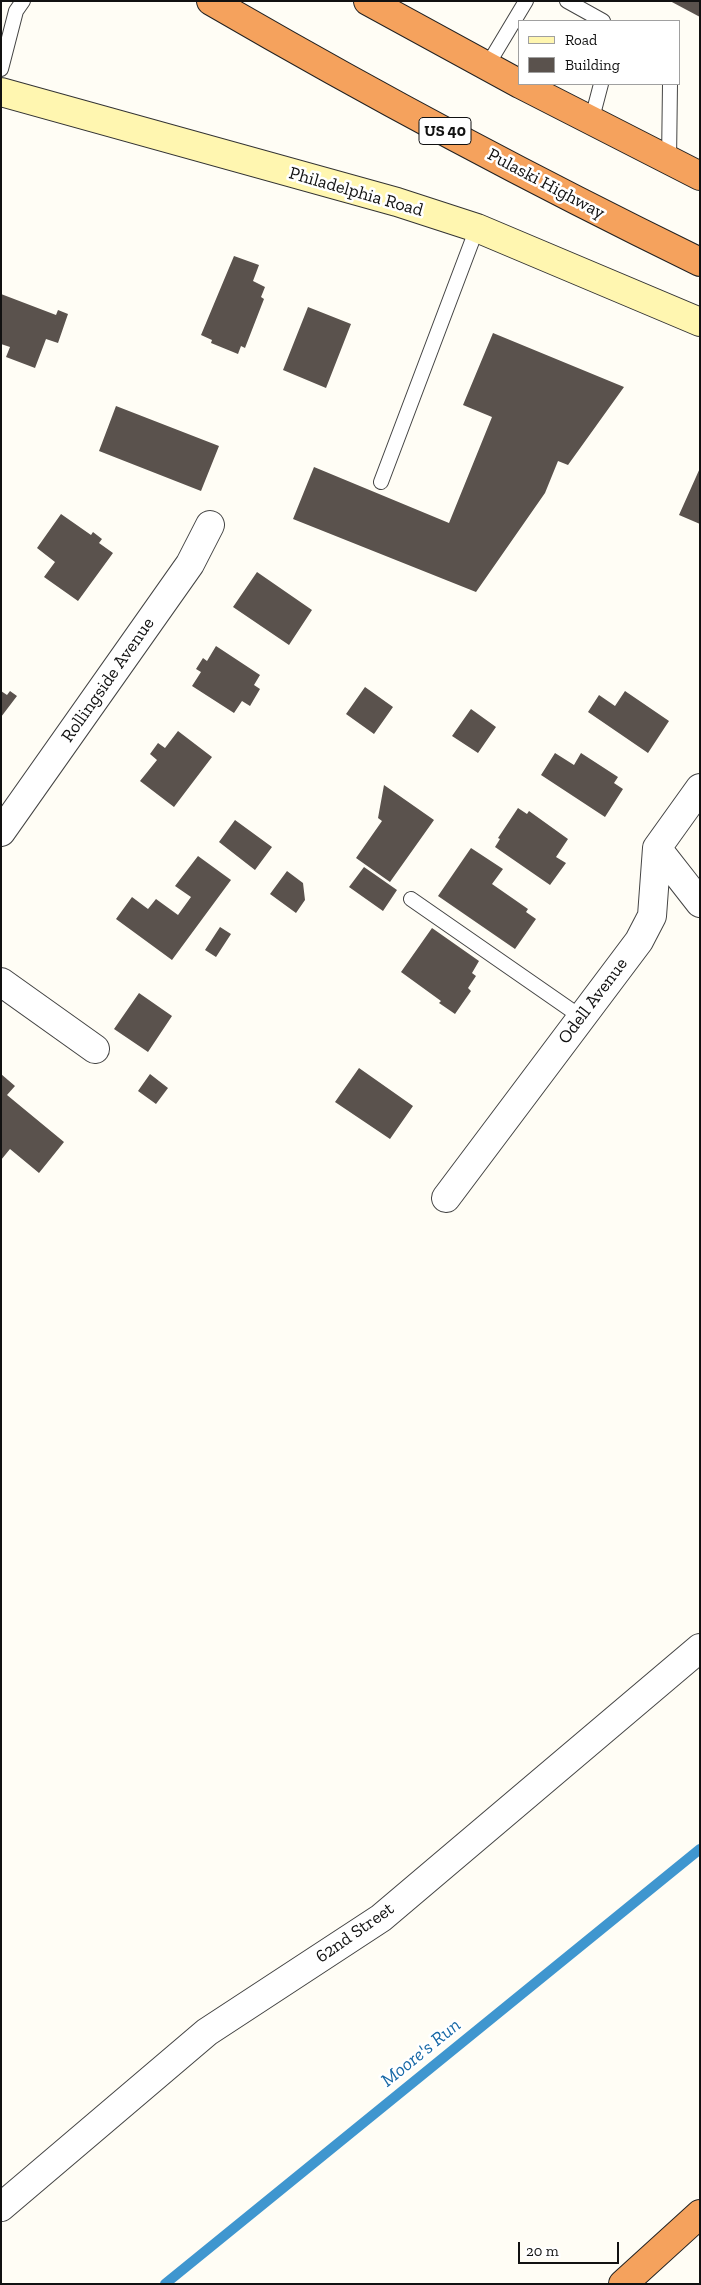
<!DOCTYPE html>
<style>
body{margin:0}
#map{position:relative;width:701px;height:2285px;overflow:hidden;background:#fffdf5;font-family:"Zilla Slab",serif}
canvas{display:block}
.frame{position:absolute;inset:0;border:2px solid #111;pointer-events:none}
.legend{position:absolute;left:518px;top:20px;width:162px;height:65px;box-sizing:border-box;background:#fff;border:1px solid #a0a0a0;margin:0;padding:6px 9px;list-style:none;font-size:15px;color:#111}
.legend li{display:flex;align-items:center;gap:10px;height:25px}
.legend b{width:25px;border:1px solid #a0a0a0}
.scale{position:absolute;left:518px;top:2242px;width:101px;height:22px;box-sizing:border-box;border:2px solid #111;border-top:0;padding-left:6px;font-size:15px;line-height:18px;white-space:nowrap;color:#111;-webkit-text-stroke:4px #fff;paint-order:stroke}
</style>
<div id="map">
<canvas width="701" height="2285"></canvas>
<div class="frame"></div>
<ul class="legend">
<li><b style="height:6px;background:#fff6b0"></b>Road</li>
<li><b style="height:14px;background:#5a524d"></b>Building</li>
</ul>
<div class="scale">20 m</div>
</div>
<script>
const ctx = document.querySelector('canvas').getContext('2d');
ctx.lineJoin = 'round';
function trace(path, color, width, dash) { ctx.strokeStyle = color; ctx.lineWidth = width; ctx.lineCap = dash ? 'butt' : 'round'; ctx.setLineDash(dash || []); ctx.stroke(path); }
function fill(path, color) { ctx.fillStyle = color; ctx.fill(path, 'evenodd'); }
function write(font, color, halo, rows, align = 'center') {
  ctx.font = font + ' "Zilla Slab",serif'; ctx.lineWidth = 5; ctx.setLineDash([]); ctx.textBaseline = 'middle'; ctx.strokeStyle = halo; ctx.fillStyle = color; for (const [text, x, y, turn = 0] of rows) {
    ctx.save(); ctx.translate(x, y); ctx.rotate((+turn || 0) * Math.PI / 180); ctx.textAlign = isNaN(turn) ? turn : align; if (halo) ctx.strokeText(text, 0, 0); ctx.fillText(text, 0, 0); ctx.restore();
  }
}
trace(new Path2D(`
 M165 2284 700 1849`), '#3f96cf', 10);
fill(new Path2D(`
 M670 1H700V17Z
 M234 256 259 265 253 281 265 287 261 297 264 299 245 348 241 346 238 354 211 343 212 340 201 335Z
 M1 294 56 315 58 310 68 314 58 343 46 339 35 368 6 357 10 347 1 344Z
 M308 307 351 324 326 388 283 370Z
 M493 333 624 387 568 465 558 461 545 493 476 592 293 519 314 467 449 523 492 417 463 405Z
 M116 406 219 446 201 491 99 451Z
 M700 468V524L679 515Z
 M61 514 91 535 93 532 102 539 99 543 113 553 78 601 44 577 55 562 37 548Z
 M257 572 312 610 289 645 233 607Z
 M216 646 260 675 254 685 260 689 250 706 242 701 234 713 192 686 201 672 196 669 203 658 207 661Z
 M365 687 393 707 374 734 346 714Z
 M1 691 7 695 10 691 17 696 1 717Z
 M625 691 669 721 648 753 588 712 599 695 615 706Z
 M471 709 496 727 478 753 452 736Z
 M178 731 212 757 174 807 140 781 157 760 150 754 158 743 165 748Z
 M555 753 574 765 581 753 618 777 614 783 623 789 605 817 541 775Z
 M384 785 434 820 390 882 356 858 382 821 378 818Z
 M518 808 527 814 529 811 568 839 556 857 566 863 550 885 495 847 500 839 498 838Z
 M235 820 272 847 255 870 219 842Z
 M471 848 503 869 492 884 528 909 526 912 536 919 515 949 438 896Z
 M198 856 231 880 172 960 116 919 132 897 148 909 156 899 178 915 191 897 175 886Z
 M364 867 397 890 383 911 349 887Z
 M287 871 303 883 305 900 296 913 270 894Z
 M220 927 231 934 216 957 205 950Z
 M432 928 479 961 472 973 476 976 468 988 471 991 455 1014 439 1003 441 1001 401 972Z
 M139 993 172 1016 148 1052 114 1029Z
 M359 1068 413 1106 390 1139 335 1102Z
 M1 1074 15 1086 7 1095 64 1142 39 1173 10 1149 1 1160Z
 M150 1074 168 1088 156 1104 138 1091Z`), '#5a524d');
const lane = new Path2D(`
 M567 1 603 21
 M487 66 526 1
 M1 69 16 11 23 1
 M591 122 601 84
 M669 161 670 84
 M381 482 477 228
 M411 899 581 1017`);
const street = new Path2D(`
 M1 832 190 564 210 525
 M657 848 700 903
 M1 982 95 1049
 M446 1198 639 941 652 916 657 848 700 788
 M1 2207 207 2032 381 1918 700 1648`);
const secondary = new Path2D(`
 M1 92 397 202 477 228 700 322`);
const highway = new Path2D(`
 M211 1C371 94 534 181 700 262
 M368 1 520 84
 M520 84 700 176
 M623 2284 700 2214`);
trace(lane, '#444', 16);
trace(street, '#444', 30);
trace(secondary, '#333', 30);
trace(highway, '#222', 30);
trace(lane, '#fff', 14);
trace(street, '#fff', 28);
trace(secondary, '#fff6b0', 28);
trace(highway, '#f5a25d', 28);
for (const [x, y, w] of [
 [445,131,52]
]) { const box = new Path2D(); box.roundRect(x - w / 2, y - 13.5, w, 27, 4); ctx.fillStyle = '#fff'; ctx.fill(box); trace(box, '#111', 1); }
write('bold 16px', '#111', null, [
 ["US 40",445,131]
]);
write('18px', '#111', '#fff', [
 ["Pulaski Highway",546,184,28],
 ["Philadelphia Road",356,192,16],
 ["Rollingside Avenue",108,680,-55],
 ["Odell Avenue",593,1001,-53],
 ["62nd Street",355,1933,-35]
]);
write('italic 19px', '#1768a6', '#fff', [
 ["Moore's Run",421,2053,-39]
]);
</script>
